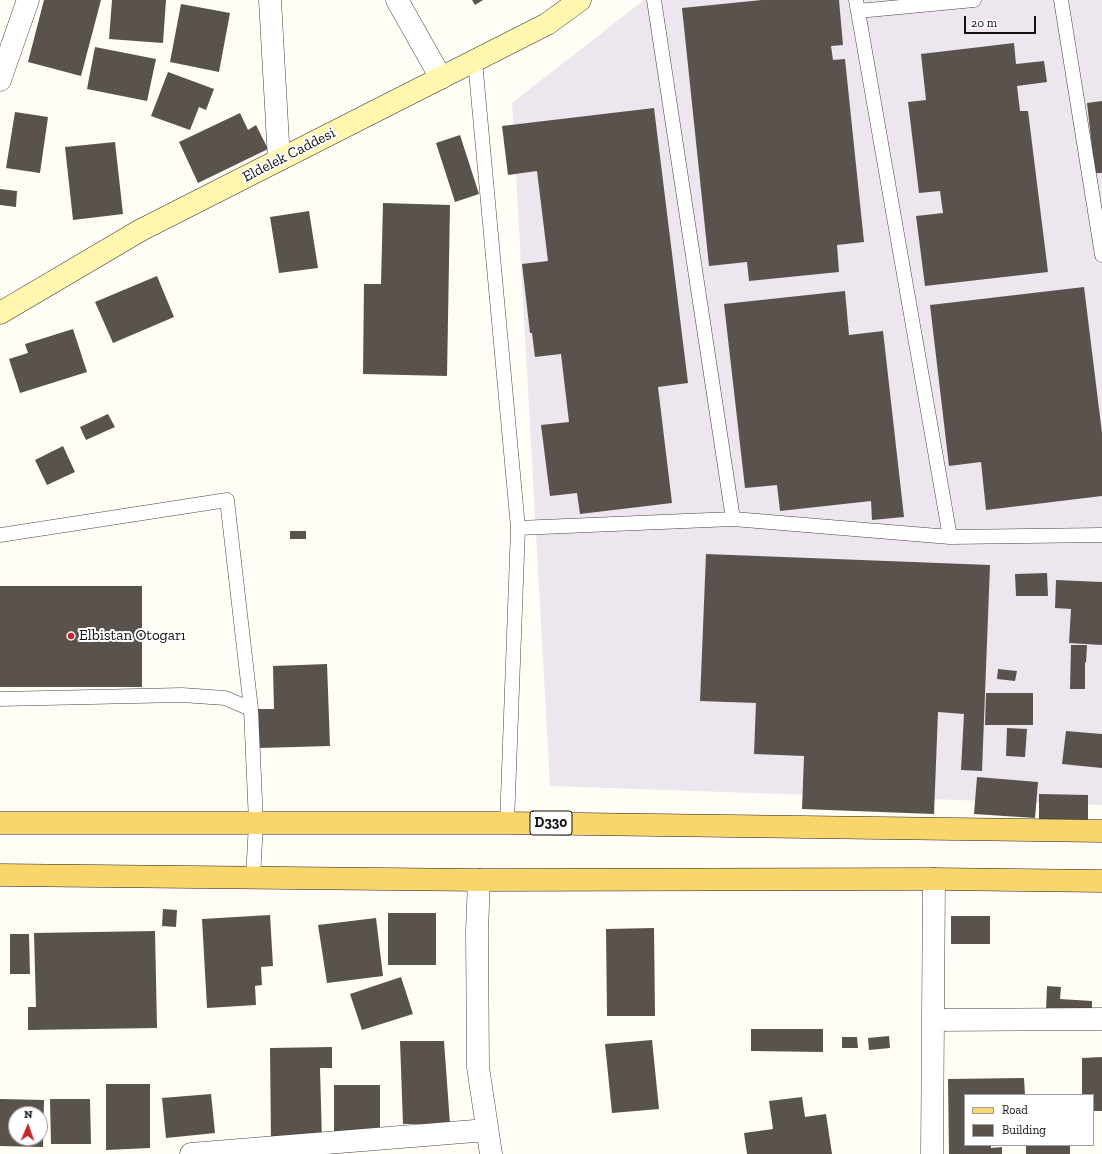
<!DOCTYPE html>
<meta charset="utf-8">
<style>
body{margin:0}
#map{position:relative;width:1102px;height:1154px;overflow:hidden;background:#fffdf5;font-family:"Zilla Slab",serif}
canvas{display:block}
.legend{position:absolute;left:964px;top:1094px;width:130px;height:52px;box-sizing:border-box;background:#fff;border:1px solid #a0a0a0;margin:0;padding:5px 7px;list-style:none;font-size:12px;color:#111}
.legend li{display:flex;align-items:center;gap:8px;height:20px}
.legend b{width:20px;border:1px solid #a0a0a0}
.north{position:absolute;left:8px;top:1106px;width:40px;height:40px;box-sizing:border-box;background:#fff;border:1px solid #a0a0a0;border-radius:50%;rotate:2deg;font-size:11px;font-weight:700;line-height:16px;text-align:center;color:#111}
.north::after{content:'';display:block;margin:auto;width:14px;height:18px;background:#c4262e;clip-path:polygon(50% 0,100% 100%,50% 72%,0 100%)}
.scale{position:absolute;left:964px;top:16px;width:72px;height:18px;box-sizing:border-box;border:2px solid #111;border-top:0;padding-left:5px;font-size:12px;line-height:14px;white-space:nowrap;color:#111;-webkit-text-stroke:3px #fff;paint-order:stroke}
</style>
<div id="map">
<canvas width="1102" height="1154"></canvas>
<ul class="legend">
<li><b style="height:5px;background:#f9d66b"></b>Road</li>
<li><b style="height:11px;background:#5a524d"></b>Building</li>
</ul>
<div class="north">N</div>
<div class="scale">20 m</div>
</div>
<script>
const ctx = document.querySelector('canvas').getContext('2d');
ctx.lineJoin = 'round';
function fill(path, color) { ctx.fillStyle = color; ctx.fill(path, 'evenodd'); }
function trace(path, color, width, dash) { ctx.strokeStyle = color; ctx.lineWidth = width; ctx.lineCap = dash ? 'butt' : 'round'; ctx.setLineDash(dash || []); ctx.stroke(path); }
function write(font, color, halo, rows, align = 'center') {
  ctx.font = font + ' "Zilla Slab",serif'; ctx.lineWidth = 4; ctx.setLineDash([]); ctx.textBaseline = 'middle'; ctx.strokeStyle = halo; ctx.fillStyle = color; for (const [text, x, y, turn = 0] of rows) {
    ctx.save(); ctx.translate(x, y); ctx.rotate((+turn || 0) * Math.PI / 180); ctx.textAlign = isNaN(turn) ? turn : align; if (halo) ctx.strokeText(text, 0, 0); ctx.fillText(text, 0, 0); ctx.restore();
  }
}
fill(new Path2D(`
 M644 0H1102V805L550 786 512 103Z`), '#eee6ef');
fill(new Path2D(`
 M44 0H101L81 76 28 62Z
 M112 0H166L163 43 109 39Z
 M472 0H483L475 5Z
 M762 0H839L843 45 831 46 833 60 845 59 864 242 837 245 839 272 749 281 747 262 709 266 682 8Z
 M181 4 230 13 219 72 170 62Z
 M1014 43 1016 64 1044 61 1047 82 1017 86 1020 111H1028L1048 272 925 286 916 216 943 213 940 191 919 193 908 102 926 100 921 54Z
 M95 47 156 59 147 101 87 89Z
 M168 72 214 89 206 110 199 107 190 130 151 116Z
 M1102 101V173H1095L1087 103Z
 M654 108 688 383 658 387 672 503 580 514 577 493 550 496 541 425 569 422 561 354 535 357 532 333H530L522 264 548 261 537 171 508 175 502 126Z
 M15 112 48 117 40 173 6 168Z
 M240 113 248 130 256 125 268 149 198 183 179 142Z
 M460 135 479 194 455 202 436 143Z
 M115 142 123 214 73 220 65 147Z
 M0 189 17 191 16 207 0 205Z
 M383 203 450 205 447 376 363 374 364 284H381Z
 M309 211 318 268 279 273 270 217Z
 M157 276 174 317 113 343 95 302Z
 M1084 287 1102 433V496L986 510 981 462 949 466 930 305Z
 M845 291 849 335 883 331 904 517 872 520 871 501 780 511 777 485 745 488 724 304Z
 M73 329 87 372 20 393 9 359 28 353 25 344Z
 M108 414 115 427 86 440 80 427Z
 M63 446 75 472 47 485 35 460Z
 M290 531H306V539H290Z
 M706 554 990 565 982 771 961 770 964 714 938 712 934 814 802 809 804 756 754 754 756 703 700 701Z
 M1047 573 1048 596H1016L1015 574Z
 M1056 580 1102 582V645L1069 643 1071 609 1055 608Z
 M0 586H142V687H0Z
 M1071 645H1087L1086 663 1085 662V689H1070Z
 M327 664 330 746 259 748 258 709H274L273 666Z
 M998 669 1017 671 1015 681 997 679Z
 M986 693H1033V725H985Z
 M1007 728 1027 729 1025 757 1006 756Z
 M1066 731 1102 734V768L1062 764Z
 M977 777 1038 782 1035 818 974 814Z
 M1039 794 1088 795V824L1039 823Z
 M163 909 177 910 176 927 162 926Z
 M388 913H436V965H388Z
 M270 915 273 966 261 967 262 985 255 986 256 1005 207 1008 202 919Z
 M951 916H990V944H951Z
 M376 918 383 976 327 983 318 925Z
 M654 928 655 1016H607L606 929Z
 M155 931 157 1028 28 1030V1007H36L34 933Z
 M10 934H29L30 974H10Z
 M401 977 413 1014 362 1030 350 994Z
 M1047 986 1061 987 1060 999 1092 1001V1012L1046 1010Z
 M751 1029H823V1052L751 1051Z
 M889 1036 890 1048 869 1050 868 1038Z
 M842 1037H857L858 1048H842Z
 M652 1040 659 1109 612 1113 605 1044Z
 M400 1041H444L450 1124H403Z
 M332 1047V1068H320L322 1141 271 1142 270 1048Z
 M1102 1057V1111H1093V1095H1082V1058Z
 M1024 1078 1025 1095H965V1145H991V1148L1002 1147V1154H949L948 1079Z
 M106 1084H150V1148L106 1150Z
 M334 1085H380V1135H334Z
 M211 1094 215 1133 166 1138 162 1098Z
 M802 1097 805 1117 826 1114 832 1154H747L744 1133 773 1129 769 1101Z
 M0 1099 44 1100 43 1147 0 1146ZM16 1114H40V1138H16Z
 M50 1099H90L91 1144H51Z
 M1026 1145H1070V1154H1026Z`), '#5a524d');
const lane = new Path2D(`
 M654 0 733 519
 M856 0 950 537
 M1061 0 1102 255
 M858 11 974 0
 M475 61 518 528 507 823
 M518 528 733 519 950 537 1102 535
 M0 535 227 500 251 709
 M0 699 182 695 225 698 251 709 256 823 253 878`);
const street = new Path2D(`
 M270 0 279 160
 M397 0 441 78
 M0 80 28 0
 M479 880 477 931 478 1067 491 1154
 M933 1020 1102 1019
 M191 1154 487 1130
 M932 1154 934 879`);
const secondary = new Path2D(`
 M0 313 141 230 547 24 580 0`);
const primary = new Path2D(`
 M0 823H507L1102 831
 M0 875 479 880 934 879 1102 881`);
trace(lane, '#444', 15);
trace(street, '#444', 23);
trace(secondary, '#333', 23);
trace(primary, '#222', 23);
trace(lane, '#fff', 14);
trace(street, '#fff', 22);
trace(secondary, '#fff6b0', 22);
trace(primary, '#f9d66b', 22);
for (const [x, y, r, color] of [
 [71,636,4,"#c4262e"]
]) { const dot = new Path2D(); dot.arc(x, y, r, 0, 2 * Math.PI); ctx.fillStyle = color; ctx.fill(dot); trace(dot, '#fff', 1.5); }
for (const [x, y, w] of [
 [551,823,42]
]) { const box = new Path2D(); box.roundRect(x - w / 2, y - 12, w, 24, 3); ctx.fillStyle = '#fff'; ctx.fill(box); trace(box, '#111', 1); }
write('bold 14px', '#111', null, [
 ["D330",551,823]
]);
write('15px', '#111', '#fff', [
 ["Eldelek Caddesi",289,155,-27]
]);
write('15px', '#111', '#fff', [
 ["Elbistan Otogarı",79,636]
], 'left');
</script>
